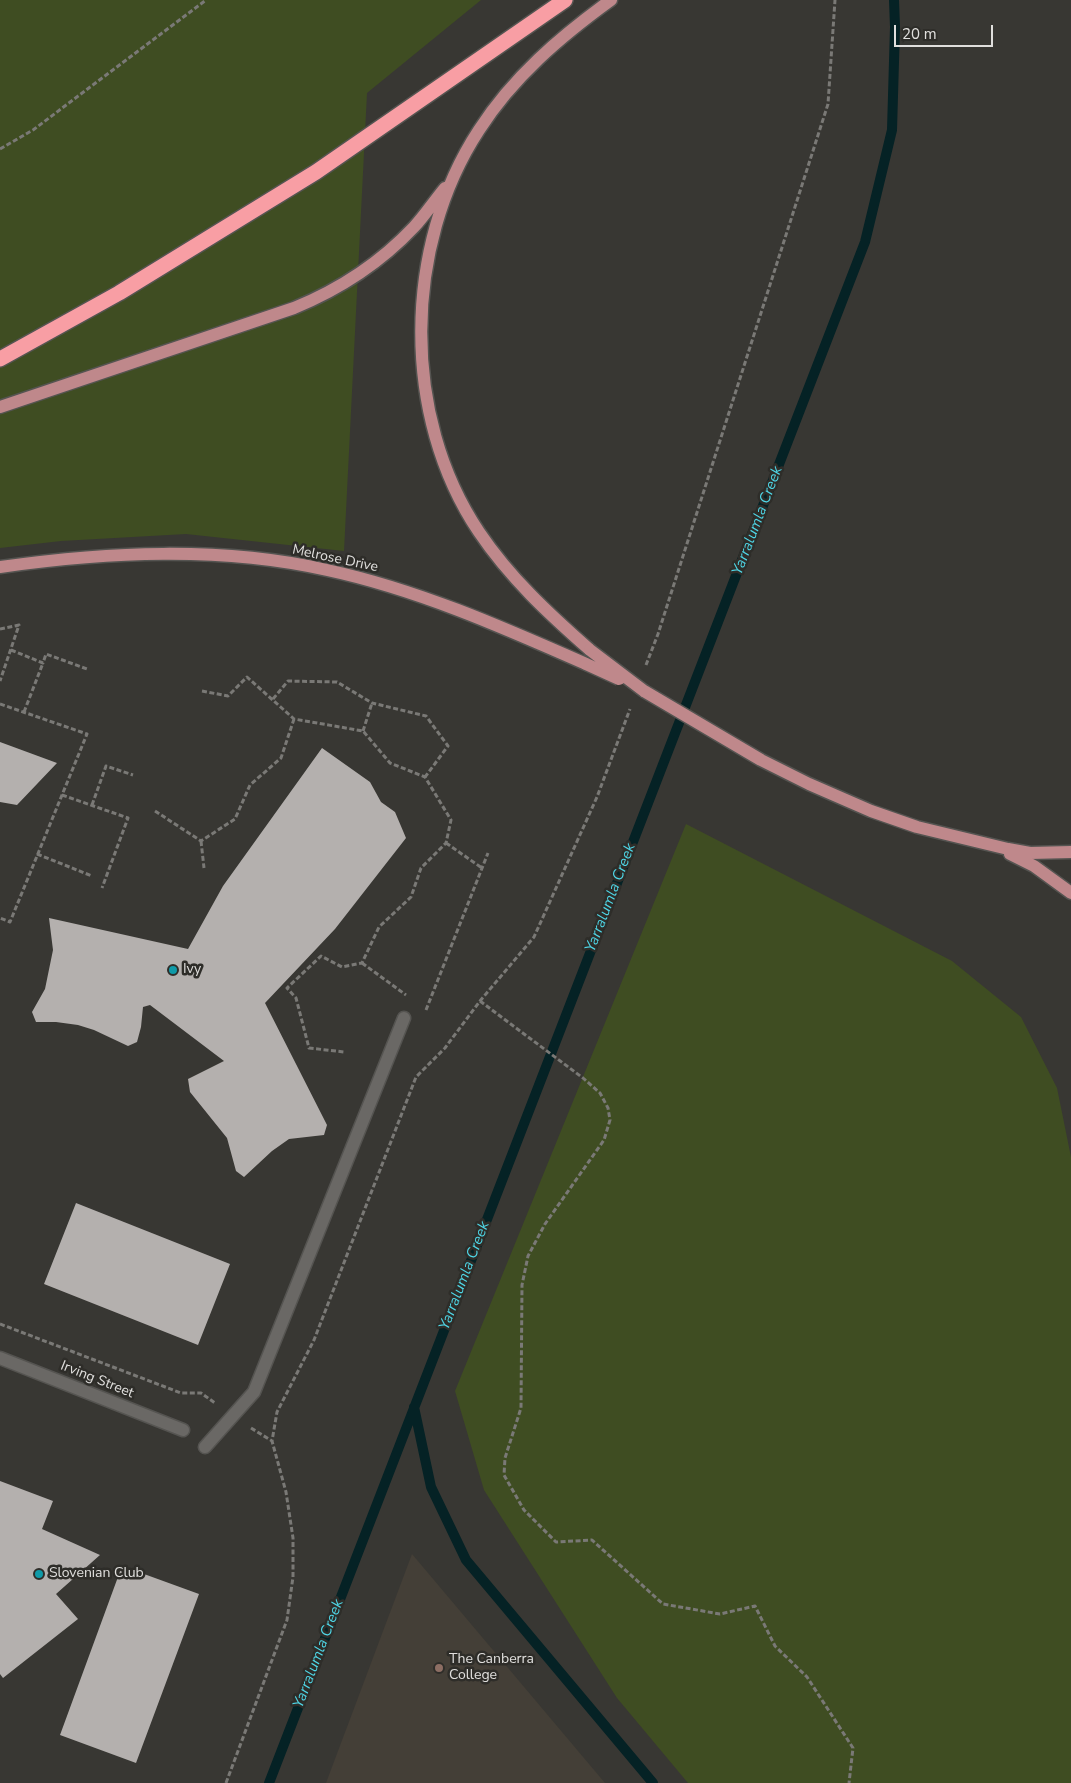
<!DOCTYPE html>
<style>
body{margin:0}
#map{position:relative;width:1071px;height:1783px;overflow:hidden;background:#383733;font-family:"Nunito Sans",sans-serif}
canvas{display:block}
.scale{position:absolute;left:894px;top:25px;width:99px;height:22px;box-sizing:border-box;border:2px solid #e0dfdd;border-top:0;padding-left:6px;font-size:15px;line-height:18px;white-space:nowrap;color:#e0dfdd;-webkit-text-stroke:4px #2e2d29;paint-order:stroke}
</style>
<div id="map">
<canvas width="1071" height="1783"></canvas>
<div class="scale">20 m</div>
</div>
<script>
const ctx = document.querySelector('canvas').getContext('2d');
ctx.lineJoin = 'round';
function fill(path, color) { ctx.fillStyle = color; ctx.fill(path, 'evenodd'); }
function trace(path, color, width, dash) { ctx.strokeStyle = color; ctx.lineWidth = width; ctx.lineCap = dash ? 'butt' : 'round'; ctx.setLineDash(dash || []); ctx.stroke(path); }
function write(font, color, halo, rows, align = 'center') {
  ctx.font = font + ' "Nunito Sans",sans-serif'; ctx.lineWidth = 5; ctx.setLineDash([]); ctx.textBaseline = 'middle'; ctx.strokeStyle = halo; ctx.fillStyle = color; for (const [text, x, y, turn = 0] of rows) {
    ctx.save(); ctx.translate(x, y); ctx.rotate((+turn || 0) * Math.PI / 180); ctx.textAlign = isNaN(turn) ? turn : align; if (halo) ctx.strokeText(text, 0, 0); ctx.fillText(text, 0, 0); ctx.restore();
  }
}
fill(new Path2D(`
 M412 1554 605 1783H326Z`), '#443f37');
fill(new Path2D(`
 M0 0H481L367 93 344 551 186 534 61 541 0 548Z
 M686 824 952 961 1021 1017 1057 1088 1071 1157V1783H688L617 1698 484 1490 455 1391Z`), '#3f4d22');
trace(new Path2D(`
 M414 1407 431 1487 466 1560 653 1783
 M269 1783 865 242 892 130 895 27 894 0`), '#052225', 10);
fill(new Path2D(`
 M0 742 57 763 17 805 0 802Z
 M322 748 370 782 381 802 395 812 406 838 335 929 265 1003 327 1125 324 1135 289 1139 272 1151 244 1177 236 1171 227 1138 190 1092 188 1079 224 1061 150 1005 143 1007 141 1027 137 1042 128 1046 94 1030 78 1025 56 1022H36L32 1012 45 989 53 950 49 918 188 949 223 886Z
 M76 1203 230 1264 198 1345 44 1284Z
 M0 1481 53 1501 42 1529 100 1555 56 1594 78 1619 3 1678 0 1674Z
 M122 1566 199 1594 136 1763 60 1735Z`), '#b4b0ae');
const minor = new Path2D(`
 M0 1358 183 1430
 M205 1447 254 1392 404 1018`);
const major = new Path2D(`
 M0 407 294 308C338 290 381 262 414 227 425 215 435 200 445 188
 M0 567C107 552 220 546 327 570 416 589 502 627 586 664
 M590 650C549 614 510 578 479 532 401 416 403 246 479 130 513 77 560 37 611 0
 M644 691 761 760 809 784 871 811 917 827 1008 849 1030 853 1071 852
 M1010 854 1034 866 1071 893`);
const highway = new Path2D(`
 M0 359 119 293 316 172 565 0`);
trace(minor, '#555451', 15);
trace(major, '#555451', 15);
trace(highway, '#555451', 18);
trace(new Path2D(`
 M0 149 33 130 206 0
 M0 629 19 625 0 681
 M11 650 43 663 46 654 87 669
 M646 665 658 634 828 104 835 0
 M202 691 228 696 247 677 294 719 363 731 390 763 425 777 451 820 446 843 421 868 411 897 379 927 362 963 342 967 321 956 287 988 296 998 309 1048 344 1052
 M273 699 288 681 337 682 372 703 426 716 448 746 425 777
 M0 704 87 734 10 922 0 918
 M24 712 43 663
 M363 731 372 703
 M62 795 128 818 102 888
 M92 805 106 766 133 775
 M155 811 201 841 235 819 250 785 281 758 294 719
 M201 841 204 868
 M446 843 482 868
 M37 854 92 876
 M362 963 406 995
 M480 1001 583 1078 600 1093 608 1108 610 1120 604 1140 545 1224 528 1256 522 1285 521 1408 505 1458 504 1475 524 1510 556 1542 592 1540 663 1604 720 1614 755 1606 775 1646 807 1677 853 1748 849 1783
 M426 1010 488 853
 M0 1324 181 1393H201L215 1403
 M251 1428 272 1441
 M226 1783 287 1620 293 1577V1538L286 1492 272 1441 277 1412 314 1340 416 1077 445 1048 480 1001 534 937 597 797 630 709`), '#7a7976', 3, [5, 2.5]);
trace(minor, '#6a6865', 12);
trace(major, '#bf888b', 12);
trace(highway, '#f89ea4', 15);
const majorBridge = new Path2D(`
 M590 650 644 691
 M586 664 619 679`);
trace(majorBridge, '#555451', 15, []);
trace(majorBridge, '#bf888b', 12);
for (const [x, y, r, color] of [
 [173,970,5,"#0f9aa8"],
 [39,1574,5,"#0f9aa8"],
 [439,1668,5,"#8d6e63"]
]) { const dot = new Path2D(); dot.arc(x, y, r, 0, 2 * Math.PI); ctx.fillStyle = color; ctx.fill(dot); trace(dot, '#2e2d29', 2); }
write('14px', '#e0dfdd', '#2e2d29', [
 ["Melrose Drive",335,559,12],
 ["Irving Street",97,1380,22]
]);
write('14px', '#e0dfdd', '#2e2d29', [
 ["Ivy",183,970],
 ["Slovenian Club",49,1574],
 ["The Canberra",449,1660],
 ["College",449,1676]
], 'left');
write('italic 15px', '#4fd7e7', '#2e2d29', [
 ["Yarralumla Creek",758,521,-69],
 ["Yarralumla Creek",611,898,-69],
 ["Yarralumla Creek",465,1276,-69],
 ["Yarralumla Creek",319,1654,-69]
]);
</script>
